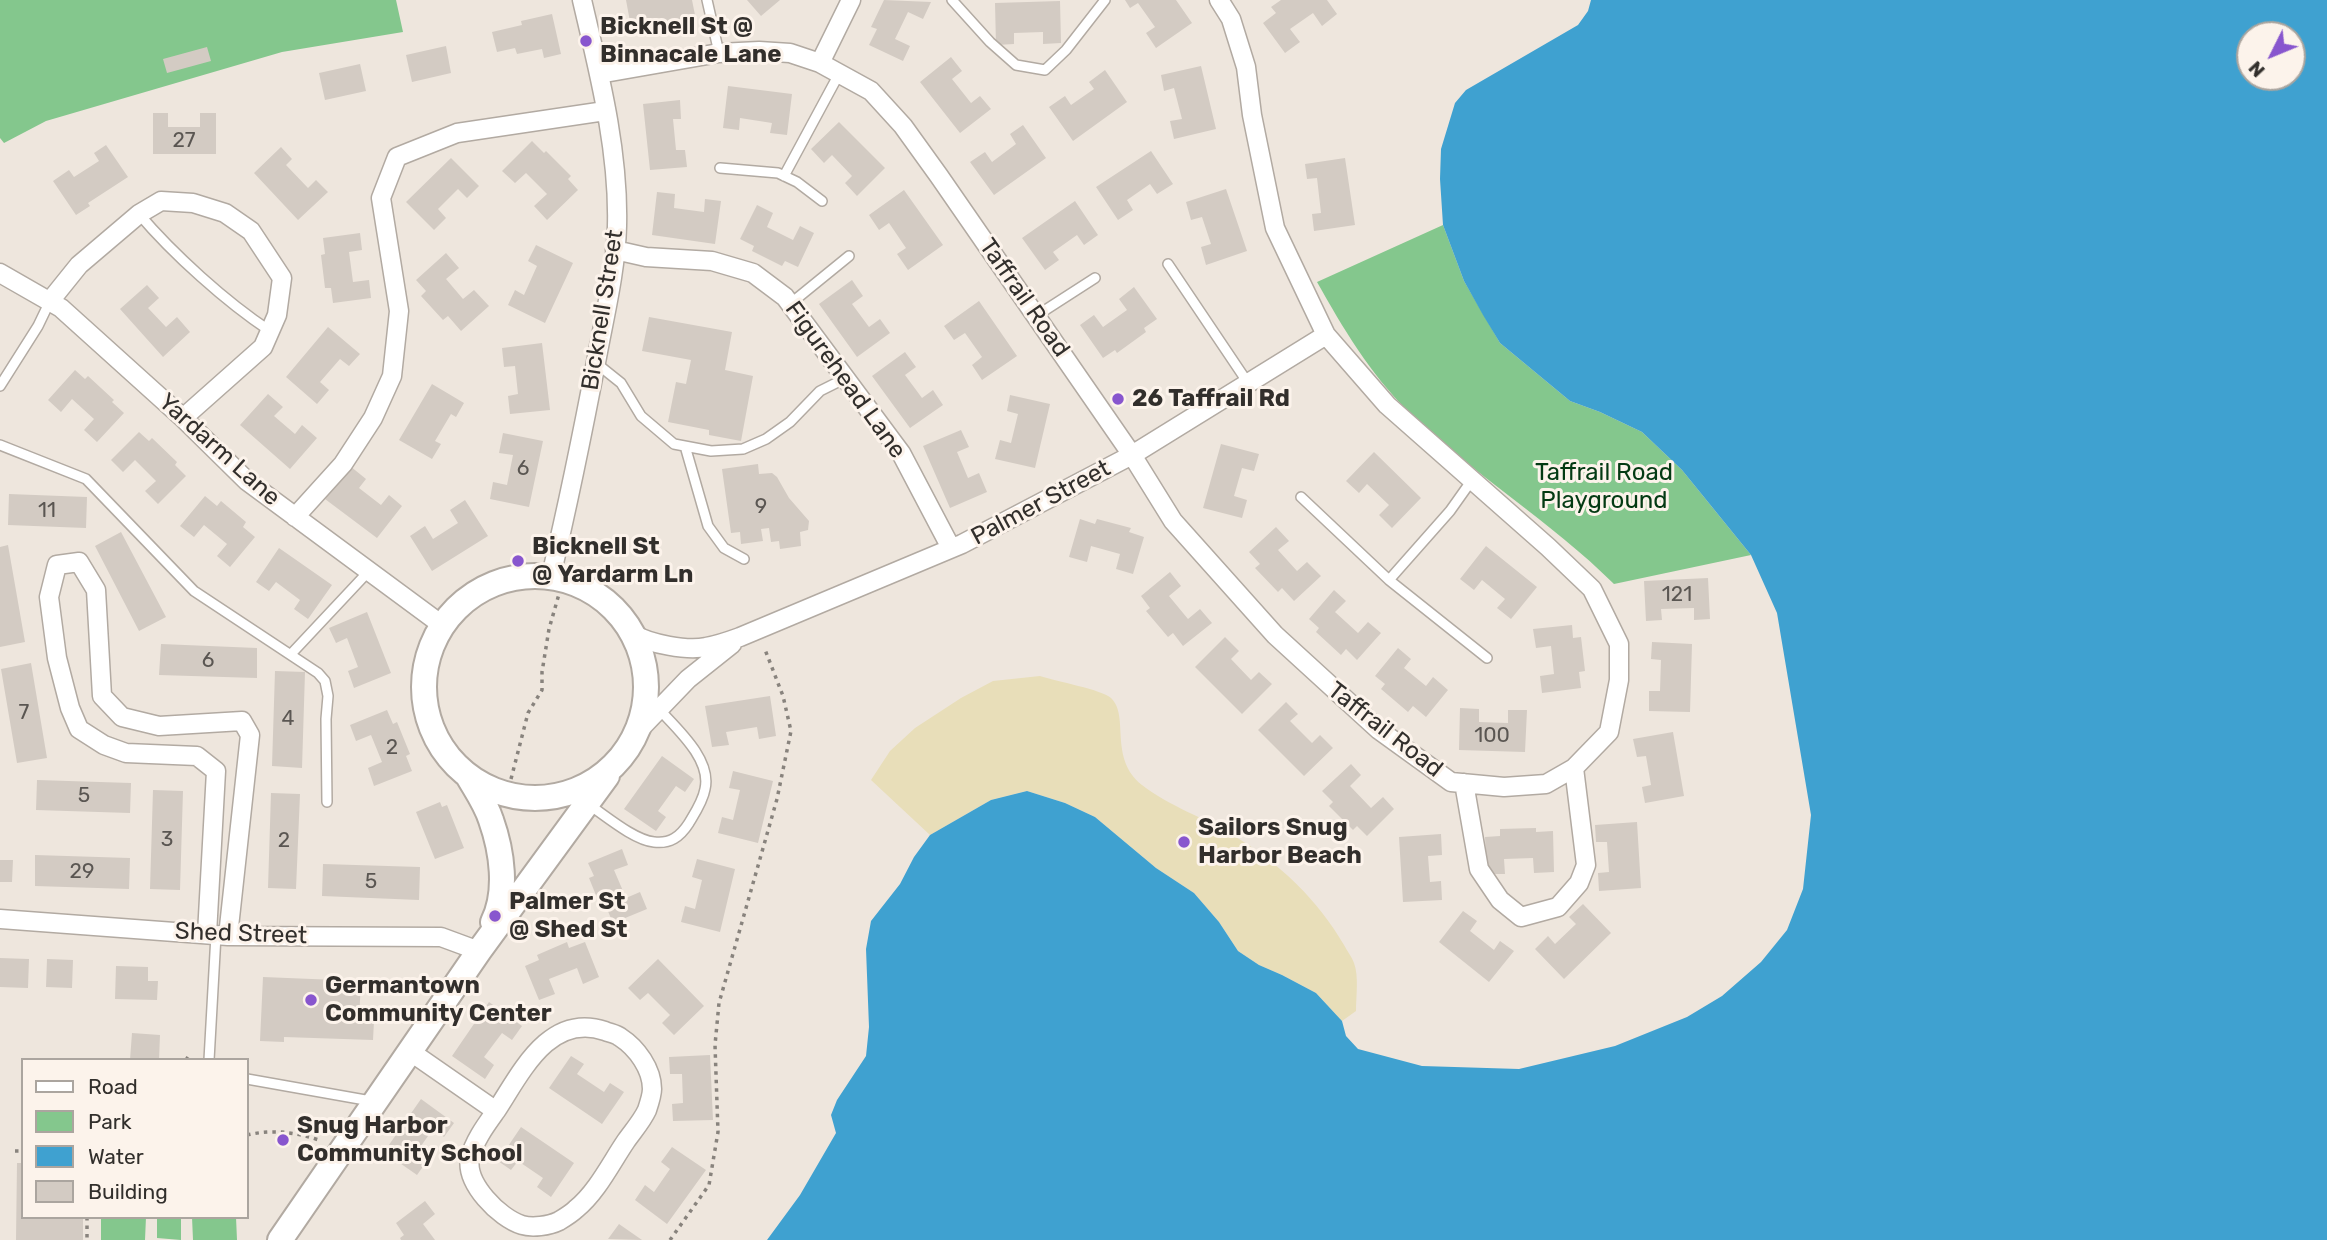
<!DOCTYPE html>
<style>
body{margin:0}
#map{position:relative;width:2327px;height:1240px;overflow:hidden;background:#eee6dd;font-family:Rubik,sans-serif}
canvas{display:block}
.legend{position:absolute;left:21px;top:1058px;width:228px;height:161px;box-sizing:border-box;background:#fcf3eb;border:2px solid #aba59f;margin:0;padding:9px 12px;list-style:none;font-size:21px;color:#322f2c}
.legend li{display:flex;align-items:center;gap:14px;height:35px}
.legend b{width:35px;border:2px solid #aba59f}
.north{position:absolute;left:2236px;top:21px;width:70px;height:70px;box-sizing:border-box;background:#fcf3eb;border:2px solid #aba59f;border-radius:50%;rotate:227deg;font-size:19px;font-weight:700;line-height:28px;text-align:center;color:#322f2c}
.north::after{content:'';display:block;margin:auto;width:24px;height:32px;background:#8856ce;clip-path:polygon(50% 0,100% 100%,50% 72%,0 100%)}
</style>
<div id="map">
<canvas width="2327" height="1240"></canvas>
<ul class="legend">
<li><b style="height:9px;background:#fff"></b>Road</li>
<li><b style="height:19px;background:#84c78d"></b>Park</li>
<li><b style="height:19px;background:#3fa1d0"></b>Water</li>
<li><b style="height:19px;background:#d3cbc3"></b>Building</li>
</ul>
<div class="north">N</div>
</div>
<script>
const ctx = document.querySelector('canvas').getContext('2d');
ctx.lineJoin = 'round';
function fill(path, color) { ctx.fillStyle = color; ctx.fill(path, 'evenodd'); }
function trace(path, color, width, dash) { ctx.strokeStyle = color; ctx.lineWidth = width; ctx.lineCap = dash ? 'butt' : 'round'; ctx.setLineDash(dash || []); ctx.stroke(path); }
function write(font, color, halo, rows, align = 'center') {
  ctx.font = font + ' Rubik,sans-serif'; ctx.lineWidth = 6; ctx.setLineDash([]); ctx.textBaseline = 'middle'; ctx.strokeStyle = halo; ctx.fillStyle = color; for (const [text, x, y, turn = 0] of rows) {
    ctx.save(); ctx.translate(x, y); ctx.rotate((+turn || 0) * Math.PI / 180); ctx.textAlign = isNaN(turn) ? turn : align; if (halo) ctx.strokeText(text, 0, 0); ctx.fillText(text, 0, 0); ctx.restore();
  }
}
fill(new Path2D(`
 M0 0H396L403 32 282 52 46 121 4 143 0 138Z
 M1443 225 1464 281 1500 343 1570 401 1600 412 1642 432 1682 470 1751 555 1614 584C1551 521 1473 475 1409 412 1370 374 1343 328 1317 282Z
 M101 1217H146L145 1240H101Z
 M157 1217H181V1240L157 1238Z
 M192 1217H236L237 1240H193Z`), '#84c78d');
fill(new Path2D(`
 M1040 676C1055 681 1103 690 1111 698 1130 716 1108 758 1142 785 1170 807 1206 818 1236 837 1280 864 1318 900 1344 945 1347 951 1352 957 1354 963 1359 976 1356 997 1356 1011L1342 1021 1316 993 1282 975 1259 965 1238 951 1219 922 1194 893 1156 868 1095 817 1065 803 1027 791 991 800 930 835 871 780 890 751 915 728 961 698 993 681Z`), '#e8deb9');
fill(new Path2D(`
 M1591 0H2327V1240H767L800 1195 836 1133 831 1115 837 1100 866 1056 869 1027 866 949 871 921 900 884 914 857 930 835 991 800 1027 791 1065 803 1095 817 1156 868 1194 893 1219 922 1238 951 1259 965 1282 975 1316 993 1342 1021 1346 1036 1358 1049 1422 1066 1519 1069 1615 1046 1687 1017 1722 996 1761 962 1787 930 1803 889 1811 815 1777 613 1751 555 1682 470 1642 432 1600 412 1570 401 1500 343 1483 315 1464 281 1443 225 1440 179 1441 149 1455 103 1466 90 1578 25 1588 11ZM2250 35H2292V77H2250Z`), '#3fa1d0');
fill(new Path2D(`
 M626 0H692L695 15 680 17 681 21 649 28 648 24 631 27Z
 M747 0H780L761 16Z
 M884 0 931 2 923 19 908 12 895 39 910 46 903 61 869 45 877 29 871 27Z
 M1125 0H1176L1192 23 1156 48 1146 33 1155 27 1138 3 1130 8Z
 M1281 0H1327L1337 14 1322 26 1313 13 1290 29 1300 42 1285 53 1263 23 1276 13 1271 7Z
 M1060 1 1061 43 1043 44V32L1014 33V44L996 45 995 3Z
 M552 14 561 54 544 58 542 49 517 54 515 48 497 52 492 32 522 25 521 21Z
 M446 46 451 73 412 82 406 55Z
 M207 47 211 61 167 73 163 59Z
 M951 57 962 71 952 79 971 103 980 96 991 109 960 133 920 82Z
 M360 64 366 91 325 100 319 73Z
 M1201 66 1216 129 1174 139 1170 121 1182 119 1174 88 1164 91 1161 75Z
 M1105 70 1127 102 1073 141 1049 107 1065 96 1071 105 1094 89 1089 82Z
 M728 86 792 94 787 135 770 133 772 123 740 118 739 130 723 128Z
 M680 100 681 119H673L676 150H685L687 167 650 170 643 104Z
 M153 113H168V127H200V113H216V154H153Z
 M839 122 885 168 857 196 845 183 852 176 832 155 824 163 811 149Z
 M1023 125 1046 158 994 195 970 162 985 152 992 162 1016 144 1010 134Z
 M532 141 544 153 546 151 571 176 568 179 578 190 547 220 534 206 547 194 526 173 515 183 502 171Z
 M106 145 128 177 88 203 90 206 76 215 53 181 69 170 74 177 99 161 94 153Z
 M281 147 292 159 286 165 308 188 316 180 328 192 298 220 254 173Z
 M1151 151 1173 184 1157 194 1150 184 1127 200 1133 210 1118 220 1096 187Z
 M451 158 479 186 467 198 458 189 438 209 446 218 434 230 406 202Z
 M1345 158 1355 225 1314 231 1312 214 1321 213 1317 178 1307 179 1305 164Z
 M1226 189 1247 251 1206 265 1201 247 1211 244 1202 217 1191 220 1186 202Z
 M904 190 943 245 908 270 897 254 906 248 889 223 879 230 869 215Z
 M657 192 675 194 674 208 704 212 705 199 721 201 715 244 652 235Z
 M1075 201 1098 235 1084 245 1077 235 1053 252 1059 260 1045 270 1022 238Z
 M757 205 773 213 767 227 793 240 800 226 814 233 798 267 785 261 782 266 752 251 754 246 740 239Z
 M360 233 362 250 349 252 353 282 369 280 371 298 333 303 331 288H325L321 255 325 254 323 238Z
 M536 245 573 263 545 323 508 305 515 290 524 295 537 266 528 261Z
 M446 253 459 268 446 279 463 299 474 290 489 306 461 331 448 316 443 320 421 296 426 291 416 280Z
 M852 280 863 296 852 304 869 327 880 319 890 333 857 357 819 304Z
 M147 285 159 298 148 308 166 327 177 317 190 332 163 357 120 309Z
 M1134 287 1157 319 1144 328 1146 332 1117 353 1115 350 1103 358 1080 325 1094 315 1103 327 1127 310 1119 299Z
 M979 301 1017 356 982 380 972 365 982 357 965 333 954 340 944 326Z
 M649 317 732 332 725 370 753 376 741 441 709 435V430L668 422 676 382 686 384 691 360 642 351Z
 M328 327 360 354 349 366 340 359 320 382 329 390 317 404 286 377Z
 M542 343 550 410 510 414 508 396 518 394 515 366 504 367 502 348Z
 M905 352 916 367 905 375 922 398 933 390 943 405 910 428 872 376Z
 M75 370 85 379 88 376 114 400 112 402 124 413 97 442 84 430 94 419 72 399 61 412 48 400Z
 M432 384 464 403 456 417 451 414 435 441 441 444 432 459 399 440Z
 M268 394 283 407 274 416 295 434 302 425 317 438 290 469 240 425Z
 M1010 395 1050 404 1035 468 995 459 1000 440 1011 443 1018 414 1007 411Z
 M961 430 969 447 957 452 968 478 979 473 987 492 950 508 923 446Z
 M139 432 149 441 152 438 177 462 175 465 186 476 158 504 145 491 156 481 135 460 123 472 111 460Z
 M503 433 543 441 529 507 490 499 493 482 507 485 513 455 499 453Z
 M1221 444 1259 454 1254 471 1242 468 1234 496 1247 500 1242 518 1203 508Z
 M1374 452 1421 498 1392 528 1379 515 1389 505 1367 484 1359 493 1346 481Z
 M758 464 759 474 772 473 777 477 789 498 809 521 808 530 800 532 801 546 780 549 779 541 771 542 769 528 761 529 763 541 741 544 740 532 731 533 722 469Z
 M350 466 366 479 359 488 381 505 389 495 402 506 377 538 325 499Z
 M9 494 87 497 86 528 8 525Z
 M205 496 217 506 221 501 246 522 243 527 255 537 230 567 217 556 227 544 204 525 194 537 180 526Z
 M465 500 488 536 432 571 410 536 425 526 433 539 458 523 450 510Z
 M1080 519 1095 524 1097 519 1131 528 1129 532 1144 537 1133 574 1116 569 1120 554 1091 546 1087 562 1069 557Z
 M1276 527 1289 541 1278 550 1297 571 1307 562 1321 576 1294 601 1282 588 1278 592 1255 568 1260 564 1249 552Z
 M121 532 166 617 139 631 95 546Z
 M8 545 25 642 0 647V547Z
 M1486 546 1537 587 1511 619 1497 608 1505 599 1482 580 1474 590 1460 579Z
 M279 548 332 585 308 619 294 609 300 600 276 582 269 591 256 582Z
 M1170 572 1181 586 1169 596 1188 619 1200 609 1212 623 1183 646 1173 633 1168 637 1146 611 1150 608 1141 596Z
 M1708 578 1710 619 1694 620V608L1661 609 1662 620 1646 621 1644 581Z
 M1334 590 1346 601 1335 612 1358 633 1368 622 1381 633 1357 660 1346 649 1341 655 1316 632 1319 628 1309 619Z
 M367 612 391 673 354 688 348 671 358 667 347 638 336 643 329 628Z
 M1572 625 1573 638 1581 637 1585 671 1579 672 1581 688 1542 693 1540 676 1554 674 1551 646 1536 648 1533 629Z
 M1225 637 1239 651 1231 659 1251 680 1259 672 1272 684 1242 714 1195 667Z
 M1652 642 1692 644 1690 712 1649 711V691H1660L1661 660 1651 659Z
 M161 644 257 648V678L159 675Z
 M1398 648 1411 659 1404 668 1426 686 1433 677 1448 690 1426 717 1413 706 1408 712 1381 689 1385 684 1375 676Z
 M31 663 47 758 17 763 1 669Z
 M275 671 305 672 302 768 272 766Z
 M770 696 776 736 759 739 757 727 726 732 729 745 712 747 705 706Z
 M1286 702 1298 714 1290 721 1312 743 1320 735 1333 748 1304 776 1258 730Z
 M1460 708 1479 709V722L1508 723V710H1527L1525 752 1459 750Z
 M387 710 393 724 397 722 410 754 406 756 412 771 374 786 368 768 382 762 371 735 356 741 350 725Z
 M1673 732 1684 796 1645 803 1642 787 1651 785 1646 756 1637 757 1633 739Z
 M662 756 694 779 685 792 676 786 658 811 666 817 656 831 624 809Z
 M1351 764 1361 775 1350 786 1371 808 1383 797 1394 809 1367 836 1357 826 1353 830 1329 806 1333 802 1322 791Z
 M733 771 773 781 758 843 718 833 722 817 733 820 740 790 729 788Z
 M37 780 131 783 130 813 36 810Z
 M153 790 183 791 180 890 150 889Z
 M271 793 300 794 296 889 268 888Z
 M440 802 442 807 447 805 464 848 435 859 416 812Z
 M1637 822 1641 888 1599 891 1598 873 1609 872 1607 842H1596L1595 825Z
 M1536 828V832L1553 831 1554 872 1534 873 1533 858 1504 859 1505 874H1487L1485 837 1500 836V829Z
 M1441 834 1442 855 1428 856 1430 882 1441 881 1442 900 1403 902 1399 837Z
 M622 849 628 865 614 870 626 898 640 892 647 909 613 923 607 909 602 910 589 878 594 876 588 863Z
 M35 855 130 858 129 889 35 886Z
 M697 859 735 869 720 932 681 922 685 906 695 909 702 880 692 877Z
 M0 860H13L12 882H0Z
 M323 864 420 867 419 900 322 896Z
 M1583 904 1611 933 1564 979 1535 949 1548 936 1555 944 1576 924 1569 917Z
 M1463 911 1477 921 1470 931 1494 950 1500 941 1514 951 1489 982 1439 942Z
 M567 942 569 948 585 942 599 977 583 984 577 968 549 979 555 994 539 1000 525 966 539 960 537 955Z
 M0 958 29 959 28 988 0 987Z
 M47 959 73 960 72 988 46 987Z
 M658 959 704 1006 674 1035 662 1023 670 1015 648 993 640 1000 628 988Z
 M116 966 148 967V981H158L157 1000 115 999Z
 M263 977 361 981 359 1020 374 1021 373 1040 284 1037V1042L260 1041Z
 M489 1002 522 1026 512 1040 502 1033 484 1057 494 1065 485 1079 452 1056Z
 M132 1033 160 1035 159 1060H130Z
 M710 1055 713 1120 673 1121 672 1104 683 1103 682 1074H670L669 1057Z
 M571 1056 584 1064 577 1074 604 1092 610 1083 624 1092 602 1124 549 1088Z
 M421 1099 454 1123 444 1137 433 1129 416 1153 427 1161 417 1175 384 1152Z
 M521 1127 574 1163 551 1197 537 1187 543 1178 518 1161 511 1170 498 1161Z
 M672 1147 706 1170 667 1224 635 1200 645 1185 654 1192 670 1169 661 1162Z
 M17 1163H23V1217H83V1240H16Z
 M425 1201 435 1214 423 1224 435 1240H401L400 1238 404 1235 396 1223Z
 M619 1224 642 1240 608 1239Z`), '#d3cbc3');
const lane = new Path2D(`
 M707 0 719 53
 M952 0 990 42 1016 65 1045 70 1066 50 1105 0
 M720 168 778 173 797 182 822 201
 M784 176 839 74
 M139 214C173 254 226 302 270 331
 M1168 264 1248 383
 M790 304 849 256
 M1036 316 1095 278
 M596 363 621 383 641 416 674 444 711 451 743 449 766 439 790 422 820 391 846 378
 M0 386 38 326 50 301
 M0 445 86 479 194 591 318 673 325 681 328 696 326 719 327 802
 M685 446 708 526 724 548 744 559
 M1301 497 1389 580 1487 658
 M1389 580 1450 511 1472 480
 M292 653 368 572
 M588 804C606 816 634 840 654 842 670 844 680 837 689 823 695 813 703 801 705 789 712 759 676 728 658 708
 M209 1060 216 935
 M247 1079 371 1101`);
const street = new Path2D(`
 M820 63 851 0
 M599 74 719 53 759 51 790 53 820 63 871 91 903 126 939 176 1132 455 1173 521 1275 635 1379 730 1451 782 1504 787 1546 784 1574 768 1609 732 1619 680V644L1592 589 1548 547 1387 405 1326 335 1275 228 1252 115 1246 67 1231 19 1219 0
 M615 250 646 257 712 261 753 273 785 297 901 453 951 548
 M0 273 61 308 183 418 247 481 442 625
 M50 301 79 265 139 214 161 201 193 203 225 213 251 231 282 278 277 315 263 347 183 418
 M295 517 343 464 373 418 392 376 399 311 381 198 397 157 457 133 605 111
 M551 576C568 504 583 431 597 357 605 314 616 270 617 226 619 150 599 73 582 0
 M633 634C650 644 687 651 706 647 718 645 729 641 740 637L962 544 1132 455 1326 335
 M638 731 688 679 732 644
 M1464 783 1479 869 1500 900 1521 917 1558 907 1579 883 1586 865 1574 768
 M0 919 228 936 441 937 479 951
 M207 934 216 771 197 756 126 753 104 745 79 729 70 708 57 658 49 597 57 565 79 562 96 590 102 696 122 717 159 726 242 721 250 735 228 936
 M411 1052 496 1111C521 1073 549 1012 605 1031 610 1033 616 1034 620 1037 637 1048 652 1069 652 1089 652 1095 649 1104 647 1110 642 1121 633 1131 626 1141 611 1163 597 1192 576 1209 572 1213 564 1218 559 1221 549 1226 532 1228 522 1225 499 1218 465 1183 470 1158 474 1141 486 1125 496 1111`);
const secondary = new Path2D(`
 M424 687a111 111 0 1 1 222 0a111 111 0 1 1-222 0Z
 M468 776C476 790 486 804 491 820 502 851 508 892 493 922
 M280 1240 479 951 607 776`);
trace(lane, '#b2aaa2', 12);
trace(street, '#b2aaa2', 21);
trace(secondary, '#b2aaa2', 28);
trace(new Path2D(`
 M511 779 528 713 542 690V672L549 629 559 594
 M186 1060 190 1054
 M247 1135C274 1129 295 1132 322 1141
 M15 1151H23
 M87 1217V1240
 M670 1240 709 1185 718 1132 715 1045 719 1003 777 799 791 731 783 696 764 647`), '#88837d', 3.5, [3.5, 5]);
trace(lane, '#fff', 9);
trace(street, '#fff', 18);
trace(secondary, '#fff', 24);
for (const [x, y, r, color] of [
 [586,41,7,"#8856ce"],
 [1118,399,7,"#8856ce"],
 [518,561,7,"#8856ce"],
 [1184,842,7,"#8856ce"],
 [495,916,7,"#8856ce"],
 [311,1000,7,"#8856ce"],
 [283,1140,7,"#8856ce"]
]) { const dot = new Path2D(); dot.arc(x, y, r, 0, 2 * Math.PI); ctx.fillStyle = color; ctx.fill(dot); trace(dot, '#fcf3eb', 2.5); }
write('21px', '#5a5652', null, [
 ["27",184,141],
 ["6",523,469],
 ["9",761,507],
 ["11",47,511],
 ["121",1677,595],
 ["6",208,661],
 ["7",24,713],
 ["4",288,719],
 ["100",1492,736],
 ["2",392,748],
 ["5",84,796],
 ["3",167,840],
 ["2",284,841],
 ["29",82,872],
 ["5",371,882]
]);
write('bold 24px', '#322f2c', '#fcf3eb', [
 ["Bicknell St @",600,27],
 ["Binnacale Lane",600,55],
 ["26 Taffrail Rd",1132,399],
 ["Bicknell St",532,547],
 ["@ Yardarm Ln",532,575],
 ["Sailors Snug",1198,828],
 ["Harbor Beach",1198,856],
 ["Palmer St",509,902],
 ["@ Shed St",509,930],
 ["Germantown",325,986],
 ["Community Center",325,1014],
 ["Snug Harbor",297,1126],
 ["Community School",297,1154]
], 'left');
write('24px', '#322f2c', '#fcf3eb', [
 ["Taffrail Road",1024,298,55],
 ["Bicknell Street",603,310,-81],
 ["Figurehead Lane",845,380,54],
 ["Yardarm Lane",219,450,42],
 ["Palmer Street",1041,503,-28],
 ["Taffrail Road",1385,730,38],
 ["Shed Street",241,934,2]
]);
write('24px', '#033a13', '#fcf3eb', [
 ["Taffrail Road",1604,473],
 ["Playground",1604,501]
]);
</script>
